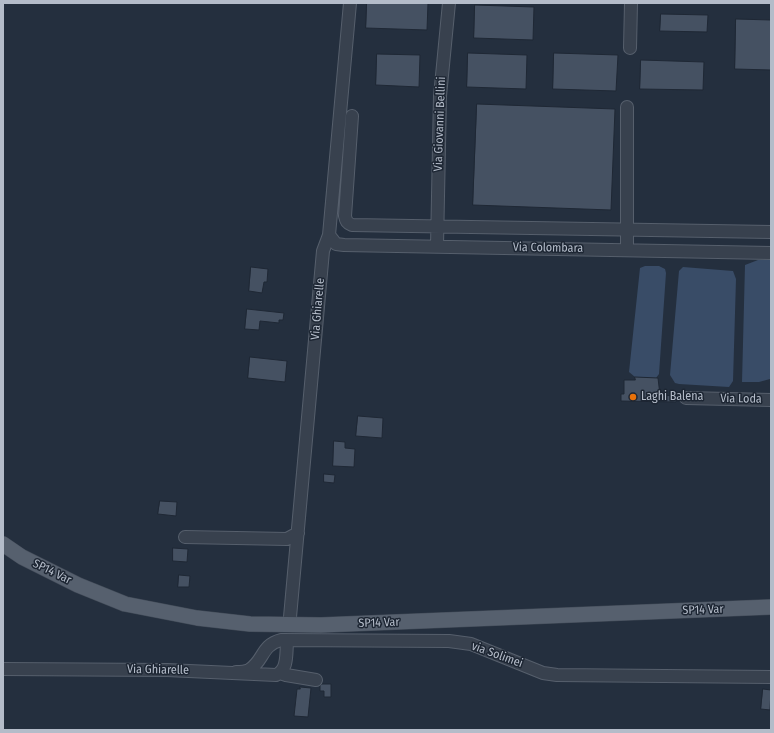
<!DOCTYPE html>
<style>
body{margin:0}
#map{position:relative;width:774px;height:733px;overflow:hidden;background:#242f3e;font-family:"Fira Sans Condensed",sans-serif}
canvas{display:block}
.frame{position:absolute;inset:0;border:4px solid #b4bcc9;pointer-events:none}
</style>
<div id="map">
<canvas width="774" height="733"></canvas>
<div class="frame"></div>
</div>
<script>
const ctx = document.querySelector('canvas').getContext('2d');
ctx.lineJoin = 'round';
function fill(path, color) { ctx.fillStyle = color; ctx.fill(path, 'evenodd'); }
function trace(path, color, width, dash) { ctx.strokeStyle = color; ctx.lineWidth = width; ctx.lineCap = dash ? 'butt' : 'round'; ctx.setLineDash(dash || []); ctx.stroke(path); }
function write(font, color, halo, rows, align = 'center') {
  ctx.font = font + ' "Fira Sans Condensed",sans-serif'; ctx.lineWidth = 3; ctx.setLineDash([]); ctx.textBaseline = 'middle'; ctx.strokeStyle = halo; ctx.fillStyle = color; for (const [text, x, y, turn = 0] of rows) {
    ctx.save(); ctx.translate(x, y); ctx.rotate((+turn || 0) * Math.PI / 180); ctx.textAlign = isNaN(turn) ? turn : align; if (halo) ctx.strokeText(text, 0, 0); ctx.fillText(text, 0, 0); ctx.restore();
  }
}
fill(new Path2D(`
 M771 259V375L770 379 759 382H742L745 265 758 260Z
 M645 266H659L665 269 666 273 659 374 656 378 635 377 629 372 640 268Z
 M683 267 733 271 736 279 733 381 729 387 679 384 675 383 670 375 679 271Z`), '#394c67');
const building = new Path2D(`
 M367 3H428L427 30 366 28Z
 M475 5 534 7 533 40 474 38Z
 M661 14 708 15 707 32 660 31Z
 M736 19 771 20V70L735 69Z
 M468 53 527 55 526 89 467 87Z
 M554 53 618 55 616 91 553 89Z
 M377 54 420 55 419 87 376 85Z
 M641 60 704 62 703 90 640 89Z
 M477 104 615 109 611 210 473 205Z
 M251 267 268 269 267 282H264L262 293 249 291Z
 M247 309 284 313 283 320H279V323L260 321 259 330 245 329Z
 M250 357 287 361 285 382 248 378Z
 M635 377 658 378 660 395 676 396V402L621 401V394H624V380H635Z
 M358 416 383 418 382 438 356 436Z
 M334 441 345 442V448L355 449 354 467 333 466Z
 M324 474 335 475 334 483 324 482Z
 M160 501 177 502 176 516 158 514Z
 M173 548 188 549 187 562 173 561Z
 M179 575 190 576 189 587H178Z
 M322 684H331V697H324V691H320V686Z
 M300 687 311 688 308 717 294 716 297 689H300Z
 M763 689 771 690 770 710 761 709Z`);
fill(building, '#455162');
trace(building, '#1f2835', 1);
const minor = new Path2D(`
 M630 48 631 3
 M352 116 345 216C346 221 347 223 352 225L771 232
 M329 235 336 244 344 245 771 253
 M437 246 440 96 449 3
 M627 250V107
 M686 398 771 400
 M185 537 287 539 298 533
 M290 617 323 251 329 235 350 3
 M3 669 167 670 276 675C288 670 286 654 287 643
 M236 672C240 672 245 672 249 670 264 661 261 645 281 640L449 641 471 644 543 673 557 675 771 677
 M280 673 286 675 316 680`);
const major = new Path2D(`
 M3 544 22 557 78 585 125 604 197 618 250 624 321 625 771 607`);
trace(minor, '#565f6c', 14);
trace(major, '#414a57', 16);
trace(minor, '#38414e', 12);
trace(major, '#56606e', 15);
for (const [x, y, r, color] of [
 [633,397,4,"#e8710a"]
]) { const dot = new Path2D(); dot.arc(x, y, r, 0, 2 * Math.PI); ctx.fillStyle = color; ctx.fill(dot); trace(dot, '#1d2633', 1.5); }
write('12px', '#b4bcc9', '#1d2633', [
 ["Via Giovanni Bellini",440,124,-88],
 ["Via Colombara",548,248,1],
 ["Via Ghiarelle",318,309,-85],
 ["Via Loda",741,399,1],
 ["SP14 Var",52,572,26],
 ["SP14 Var",703,610,-2],
 ["SP14 Var",379,623,-2],
 ["via Solimei",497,655,20],
 ["Via Ghiarelle",158,670,1]
]);
write('12px', '#b4bcc9', '#1d2633', [
 ["Laghi Balena",641,397]
], 'left');
</script>
